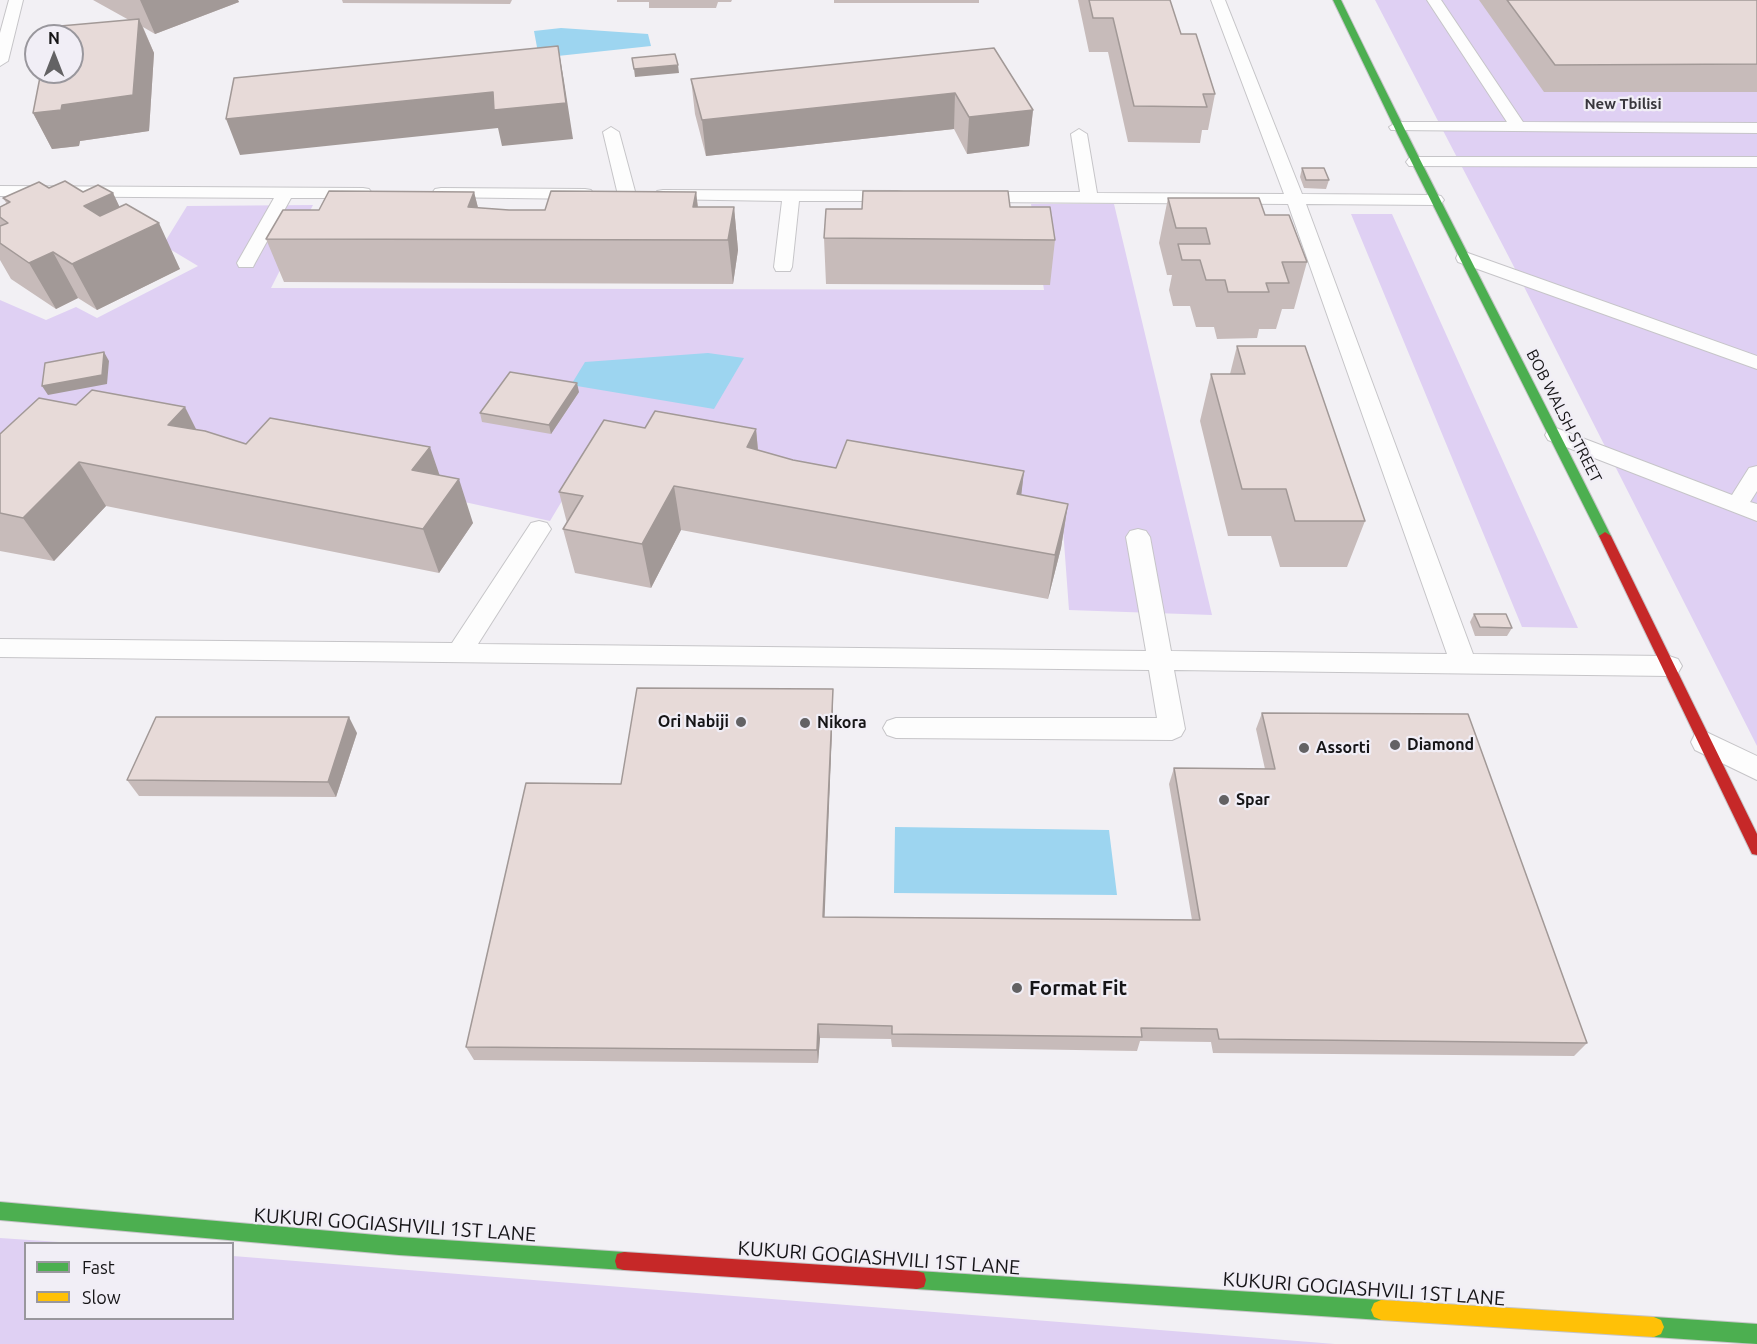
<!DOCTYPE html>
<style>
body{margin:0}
#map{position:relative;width:1757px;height:1344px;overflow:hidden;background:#f2f0f4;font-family:Ubuntu,sans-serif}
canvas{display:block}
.legend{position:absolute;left:24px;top:1242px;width:210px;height:78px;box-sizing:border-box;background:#f1eef6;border:2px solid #99979d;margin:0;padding:8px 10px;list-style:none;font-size:18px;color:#161517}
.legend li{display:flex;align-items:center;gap:12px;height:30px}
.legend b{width:30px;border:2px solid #99979d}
.north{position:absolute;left:24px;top:24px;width:60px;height:60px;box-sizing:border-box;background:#f1eef6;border:2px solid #99979d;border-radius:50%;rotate:0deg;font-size:16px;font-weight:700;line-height:24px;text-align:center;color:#161517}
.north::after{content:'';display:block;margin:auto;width:21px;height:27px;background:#636264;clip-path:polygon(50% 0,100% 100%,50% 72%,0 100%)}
</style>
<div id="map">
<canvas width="1757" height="1344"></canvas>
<ul class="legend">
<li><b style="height:8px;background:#4caf50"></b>Fast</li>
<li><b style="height:8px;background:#ffc107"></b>Slow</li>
</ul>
<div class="north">N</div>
</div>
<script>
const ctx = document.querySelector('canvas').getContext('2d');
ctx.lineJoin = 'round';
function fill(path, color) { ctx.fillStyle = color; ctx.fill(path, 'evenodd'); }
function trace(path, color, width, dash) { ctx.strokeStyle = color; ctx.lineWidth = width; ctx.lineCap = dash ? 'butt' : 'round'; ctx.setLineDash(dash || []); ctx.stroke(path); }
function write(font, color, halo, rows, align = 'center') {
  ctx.font = font + ' Ubuntu,sans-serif'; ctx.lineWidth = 4.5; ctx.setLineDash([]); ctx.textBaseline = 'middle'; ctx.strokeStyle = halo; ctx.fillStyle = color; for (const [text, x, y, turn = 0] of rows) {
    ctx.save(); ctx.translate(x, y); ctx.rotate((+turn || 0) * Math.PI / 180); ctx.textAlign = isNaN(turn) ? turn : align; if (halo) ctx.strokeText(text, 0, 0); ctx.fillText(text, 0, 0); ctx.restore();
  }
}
fill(new Path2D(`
 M1375 0H1757V746L1512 263Z
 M1031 204H1114L1212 615 1069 610 1062 515 605 429 550 521 96 420 0 441V300L46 320 76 307 97 318 198 266 163 245 187 206 313 205 271 288 1044 290Z
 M1351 214H1392L1578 628 1522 627Z
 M0 1238 74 1243 26 1244V1318H232L233 1256 1335 1344H0Z`), '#dfd0f3');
fill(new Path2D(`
 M561 28 648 34 651 46 539 58 534 31Z
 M708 353 744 358 714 409 571 385 585 362Z
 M895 827 1109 830 1117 895 894 893Z`), '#9dd5f0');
const lane = new Path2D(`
 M9 0H23L8 61 0 66V33Z
 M1211 0H1225L1302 194 1435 195 1441 196 1444 200 1441 204 1435 205 1306 204 1473 654 1669 656 1678 659 1682 666 1678 673 1669 676 1174 670 1185 729 1181 736 1172 740 896 738 887 735 883 728 887 721 896 718H1157L1149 670 0 657V639L452 643 531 523 539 521 547 523 551 529 478 644 1146 651 1126 537 1130 531 1138 529 1146 531 1150 537 1171 651 1447 654 1288 204 975 202 969 201 966 197 969 193 975 192H1080L1071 134 1079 129 1087 134 1097 193 1284 194Z
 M1427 0H1441L1523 122 1757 123V133L1391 130 1389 127 1397 122H1507Z
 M611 127 619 132 636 195 633 199H621L618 195 603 132Z
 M1415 157H1757V167L1409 166 1406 162 1409 158Z
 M0 186 363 188 369 189 372 193 369 197 363 198H291L255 263 253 267H239L237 263 274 198 0 196Z
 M441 188 585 189 591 190 594 194 591 198 585 199 435 197 432 193 435 189Z
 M663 190 897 191 903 192 906 196 903 200 897 201H799L792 267 790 271H776L774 267 782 201 657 199 654 195 657 191Z
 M1465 252 1757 356V369L1458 262 1456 258 1458 254Z
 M1556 428 1732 495 1749 468 1757 466V491L1750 502 1757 504V521L1548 440 1545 435 1548 430Z
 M1704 731 1757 756V780L1695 750 1691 742 1695 734Z`);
const fast = new Path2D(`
 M1333 0H1341C1428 180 1522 357 1611 536L1609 539 1605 540 1599 536 1398 135Z
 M0 1202 399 1237 624 1252 631 1254 633 1261 631 1268 624 1270 399 1255 0 1220Z
 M917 1271 1381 1300 1388 1303 1391 1310 1388 1317 1381 1320 917 1289 910 1287 908 1280 910 1273Z
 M1654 1317 1757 1324V1344L1654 1337 1647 1334 1644 1327 1647 1320Z`);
const slow = new Path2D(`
 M1381 1300 1654 1317 1661 1320 1664 1327 1661 1334 1654 1337 1381 1320 1374 1317 1371 1310 1374 1303Z`);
const jam = new Path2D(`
 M1605 532 1611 536 1757 834V855L1752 854 1599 536Z
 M624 1252 917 1271 924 1273 926 1280 924 1287 917 1289 624 1270 617 1268 615 1261 617 1254Z`);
trace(lane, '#c6c5c8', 2);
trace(fast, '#c6c5c8', 2);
trace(slow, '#c6c5c8', 2);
trace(jam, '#c6c5c8', 2);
fill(lane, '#fdfdfd');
fill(fast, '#4caf50');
fill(slow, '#ffc107');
fill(jam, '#c62828');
fill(new Path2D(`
 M93 0H238L239 2 155 34 143 27 154 53 149 131 80 141 79 146 52 149 33 113 129 20Z
 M342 0H512L510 4 343 3Z
 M617 0H732L731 2H718L716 8H649V2H617Z
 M834 0H979V3H834Z
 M1078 0H1170L1181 34 1215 94 1208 130H1202L1200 143 1128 142 1108 52H1089Z
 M1479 0H1757V92H1544Z
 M994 48 1033 110 1029 146 967 154 954 129 706 156 695 114 691 79Z
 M1302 168 1329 180 1326 189 1304 188 1300 177Z
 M83 192 113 193 119 207 180 269 97 310 78 298 56 309 11 279 0 260V207L7 204 3 198Z
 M474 192 478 208 509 210H545L696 192 698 207H734L738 250 733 284 284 282 266 239 319 210Z
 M1168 198 1265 215 1307 262 1294 309H1282L1276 329H1259L1257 338 1217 339 1214 327H1196L1190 306H1173L1169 290 1172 275H1167L1159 243Z
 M1010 207 1055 240 1050 285 826 284 824 238Z
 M1237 346 1365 521 1347 567H1280L1271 536H1228L1200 421 1211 374H1230Z
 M579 392 551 434 482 422 480 413Z
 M645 428 756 429 758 450 793 460 836 468 1024 471 1021 495 1068 504 1061 548 1048 599 681 530 651 588 575 573 563 529 567 523 559 492Z
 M196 430 246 444 439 475 473 523 439 573 106 506 54 561 0 551V434Z
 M1474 614 1512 628 1507 636H1475L1470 622Z
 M833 705 824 917 1192 920 1169 784 1174 768 1265 769 1256 729 1262 713 1587 1043 1574 1056 1213 1053 1211 1042 1140 1041 1137 1051 892 1047 891 1039 820 1038 818 1063 474 1060 466 1047 621 784Z
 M357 733 336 797 139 796 127 780Z`), '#c7bbba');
fill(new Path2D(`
 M140 0H238L239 2 155 34Z
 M139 19 154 53 149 131 80 141 79 146 52 149 33 113 62 105Z
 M558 46 564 81 573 139 502 146 498 128 240 155 226 119Z
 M678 65 679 73 635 77 634 69Z
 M955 93 954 129 706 156 702 120Z
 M1033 110 1029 146 967 154 969 117Z
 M474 192 485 235 468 207Z
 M696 192 701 235 693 207Z
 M113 193 133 235 159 223 180 269 97 310 72 264 84 206Z
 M734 207 738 250 733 284 728 240Z
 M53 252 78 298 56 309 29 263Z
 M104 352 109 361 107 384 48 395 42 386Z
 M577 383 579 392 551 434 549 425Z
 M185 407 207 451 168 425Z
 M756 429 760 473 747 447Z
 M430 447 445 491 412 470Z
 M79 462 106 506 54 561 23 518Z
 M1024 471 1019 515 1017 494Z
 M459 479 473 523 439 573 423 529Z
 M674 486 681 530 651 588 642 544Z
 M1068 504 1061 548 1048 599 1055 555Z
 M833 689V705L824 932 823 917Z
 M349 717 357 733 336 797 328 782Z
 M818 1024 820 1038 818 1063 817 1050Z`), '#a29997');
const building = new Path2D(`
 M1089 0H1170L1181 34H1196L1215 94H1203L1207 107 1134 106 1113 18H1093Z
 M1507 0H1757V64L1555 65Z
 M139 19 133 95 62 105 61 110 33 113 41 72H72V36H47L49 27Z
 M558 46 566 103 494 110 493 92 226 119 234 78Z
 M994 48 1033 110 969 117 955 93 702 120 691 79Z
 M675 54 678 65 634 69 632 58Z
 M1302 168H1324L1329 180H1306Z
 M65 181 83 192 98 185 113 193 84 206 100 216 126 204 159 223 72 264 53 252 29 263 0 243V226L8 223 0 217V207L10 202 3 198 39 182 49 188Z
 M329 191 474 192 468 207 509 210H545L551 191 696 192 693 207H734L728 240 266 239 283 210H319Z
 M863 191H1008L1010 207H1050L1055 240 824 238 826 209H862Z
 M1168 198H1259L1265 215H1289L1307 262H1282L1289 283H1266L1269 292H1228L1225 280H1206L1200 260H1182L1178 244H1210L1206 228H1176Z
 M1237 346H1305L1365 521H1295L1286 489H1242L1211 374H1245Z
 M104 352 102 375 42 386 45 363Z
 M510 372 577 383 549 425 480 413Z
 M92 390 185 407 168 425 205 431 246 444 270 418 430 447 412 470 459 479 423 529 79 462 23 518 0 513V434L39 398 76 405Z
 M655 411 756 429 747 447 793 460 836 468 847 440 1024 471 1017 494 1068 504 1055 555 674 486 642 544 563 529 583 496 559 492 604 420 645 428Z
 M1474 614H1506L1512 628 1480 627Z
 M637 688 833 689 823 917 1200 920 1174 768 1275 769 1262 713 1468 714 1587 1043 1219 1039 1217 1029 1141 1028 1142 1037 892 1034V1026L818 1024 817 1050 466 1047 526 783 621 784Z
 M156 717H349L328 782 127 780Z`);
fill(building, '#e7dad8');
trace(building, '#a29997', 1.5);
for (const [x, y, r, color] of [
 [741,722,6,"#636264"],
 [805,723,6,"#636264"],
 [1395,745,6,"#636264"],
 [1304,748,6,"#636264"],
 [1224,800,6,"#636264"],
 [1017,988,6,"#636264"]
]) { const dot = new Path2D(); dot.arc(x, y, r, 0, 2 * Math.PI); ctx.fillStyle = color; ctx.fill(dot); trace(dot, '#f1eef6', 2); }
write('bold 15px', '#38363c', '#f1eef6', [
 ["New Tbilisi",1623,104]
]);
write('16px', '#161517', '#f1eef6', [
 ["BOB WALSH STREET",1564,416,63]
]);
write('bold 16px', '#161517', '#f1eef6', [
 ["Ori Nabiji",729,722,"right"],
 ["Nikora",817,723],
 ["Diamond",1407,745],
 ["Assorti",1316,748],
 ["Spar",1236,800]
], 'left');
write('bold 20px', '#161517', '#f1eef6', [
 ["Format Fit",1029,988]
], 'left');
write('20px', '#161517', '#f1eef6', [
 ["KUKURI GOGIASHVILI 1ST LANE",395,1225,4],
 ["KUKURI GOGIASHVILI 1ST LANE",879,1258,4],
 ["KUKURI GOGIASHVILI 1ST LANE",1364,1289,4]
]);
</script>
